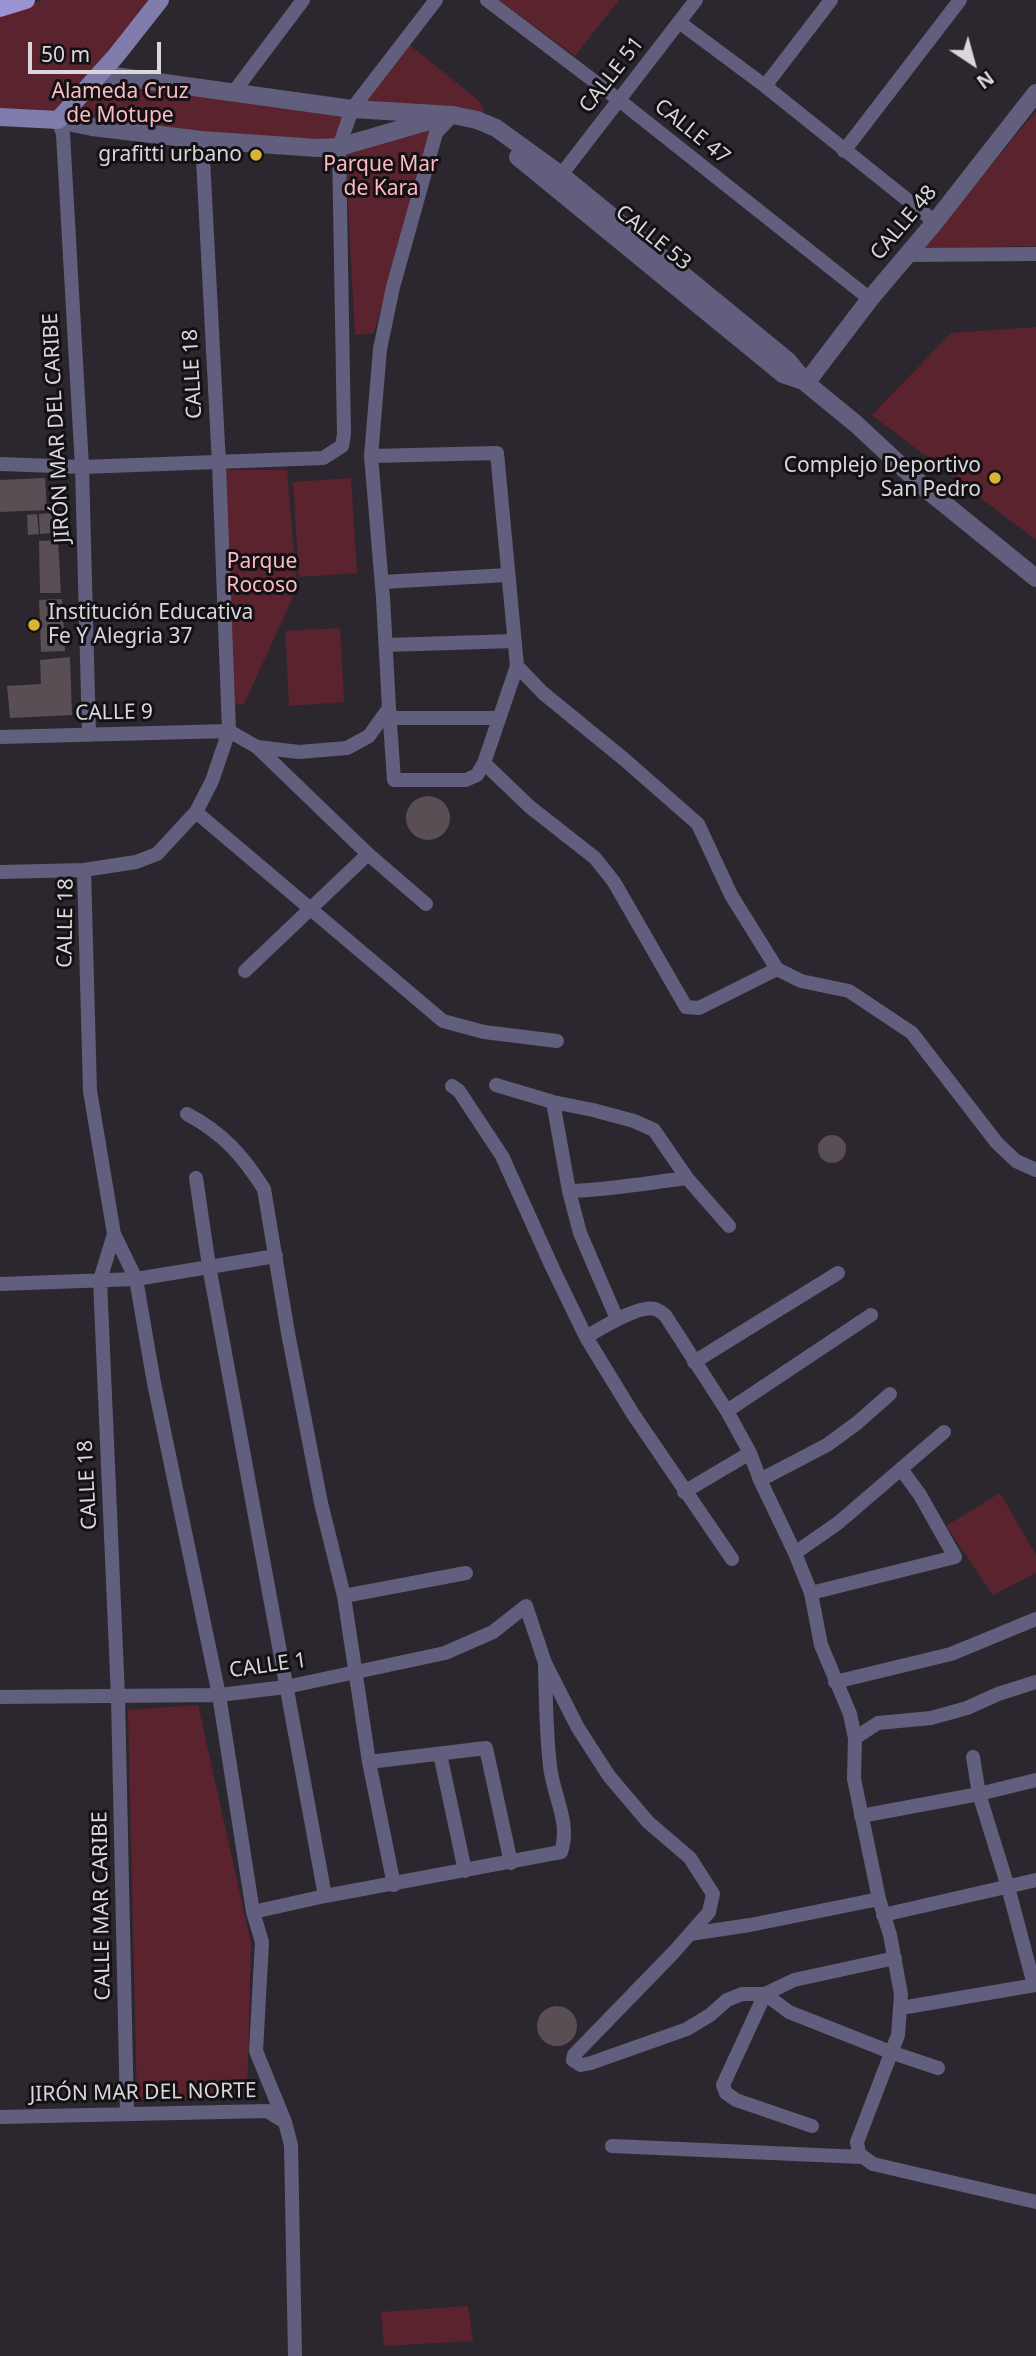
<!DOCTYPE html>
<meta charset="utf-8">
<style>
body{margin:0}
#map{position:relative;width:1036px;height:2356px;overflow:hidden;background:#2c272f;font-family:"Noto Sans",sans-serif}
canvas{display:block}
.north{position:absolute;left:938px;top:28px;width:70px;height:70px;-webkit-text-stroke:5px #131114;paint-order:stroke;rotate:144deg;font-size:19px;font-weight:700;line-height:28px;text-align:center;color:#dad6dc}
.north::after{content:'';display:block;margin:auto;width:24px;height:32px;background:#dad6dc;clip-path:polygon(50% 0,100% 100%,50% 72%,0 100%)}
.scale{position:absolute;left:28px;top:42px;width:133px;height:32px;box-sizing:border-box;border:4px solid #dad6dc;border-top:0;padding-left:9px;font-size:21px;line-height:24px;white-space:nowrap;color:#dad6dc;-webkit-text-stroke:5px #131114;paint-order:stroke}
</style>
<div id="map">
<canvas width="1036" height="2356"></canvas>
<div class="north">N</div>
<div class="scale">50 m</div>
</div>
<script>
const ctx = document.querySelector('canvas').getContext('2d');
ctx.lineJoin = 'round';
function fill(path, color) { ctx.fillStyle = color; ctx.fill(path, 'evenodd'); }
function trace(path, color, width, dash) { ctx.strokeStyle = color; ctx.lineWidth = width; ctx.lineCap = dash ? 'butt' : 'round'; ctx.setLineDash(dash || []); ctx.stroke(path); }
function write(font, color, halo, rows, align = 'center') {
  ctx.font = font + ' "Noto Sans",sans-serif'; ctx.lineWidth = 6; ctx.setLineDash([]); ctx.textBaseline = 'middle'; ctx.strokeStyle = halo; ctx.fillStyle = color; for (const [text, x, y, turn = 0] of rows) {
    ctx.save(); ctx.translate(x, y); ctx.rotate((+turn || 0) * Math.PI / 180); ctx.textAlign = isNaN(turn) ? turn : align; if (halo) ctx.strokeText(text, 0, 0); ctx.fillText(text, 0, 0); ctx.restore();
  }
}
fill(new Path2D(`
 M43 0H152L68 100 52 112 0 111V15Z
 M499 0H619L575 56Z
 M407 43 477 99 485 110 480 116 357 109Z
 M100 80 343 116 336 143 64 118Z
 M1036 111V246L923 248Z
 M433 126 374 333 355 335 345 151Z
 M1036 327V540L872 415 951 333Z
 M224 470H287L297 588 244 704 235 705Z
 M351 478 357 573 299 577 293 482Z
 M340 628 344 702 289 706 285 631Z
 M1000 1493 1036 1555V1573L993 1595 946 1526Z
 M198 1705 251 1943 247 2098 137 2100 128 1710Z
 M468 2306 473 2341 384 2346 381 2312Z`), '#5a232e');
fill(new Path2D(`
 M45 478 47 510 0 512V480Z
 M63 512 64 532 40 534 39 514Z
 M37 514 39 534 28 535 27 515Z
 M58 540 61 593H40L39 541Z
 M62 599 65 651 41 652 39 600Z
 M70 657 72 715 10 718 7 686 41 684 40 660Z
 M406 818a22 22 0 1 1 44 0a22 22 0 1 1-44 0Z
 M818 1149a14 14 0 1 1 28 0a14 14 0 1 1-28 0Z
 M537 2026a20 20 0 1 1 40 0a20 20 0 1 1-40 0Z`), '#594e54');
trace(new Path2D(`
 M487 0 619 100 870 299
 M679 22 765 86 935 222
 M765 86 831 0
 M233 93 303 0
 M58 120 63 134 82 467 89 735
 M844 151 960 0
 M561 175 696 0
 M907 255 1036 254
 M371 456 497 453 517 666
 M0 464 82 467 323 458 342 446 344 434 339 147 352 109 436 0
 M382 582 508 575
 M386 645 515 641
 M389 708 394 780H466L477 775 484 763 517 666 543 693 625 760 698 824 731 895 777 969 801 981 849 991 912 1033 997 1143 1016 1161 1036 1170
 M390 718H499
 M0 737 229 731 257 747 299 752 347 748 369 736 389 708 383 598 371 456 380 349 393 287 436 133 453 115
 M257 747 368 854 426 904
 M484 763 530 807 595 858 614 882 686 1007 699 1008 777 969
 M196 812 443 1021 484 1032 557 1041
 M0 872 84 870
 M245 971 368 854
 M496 1085 553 1102 593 1110 634 1121 654 1130 687 1178 729 1226
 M452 1086 459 1091 502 1156 553 1269 586 1337 633 1414 732 1559
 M553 1102 569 1191 580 1233 617 1319
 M187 1114C223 1133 243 1156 264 1189L288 1333 321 1503 344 1596 369 1762 394 1885
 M196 1178 209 1266 325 1896
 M569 1191C608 1190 647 1183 687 1178
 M114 1234 136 1279 154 1383 219 1695 253 1912 262 1942 256 2051 285 2122 291 2145 295 2356
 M0 1284 136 1279 276 1256
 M586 1337C600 1329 639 1304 655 1309 659 1310 662 1313 665 1315L727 1411 750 1453 760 1480 795 1553 811 1593 821 1645 850 1714 855 1738 854 1779 879 1899 890 1935 901 1994 898 2035 857 2142 859 2154 873 2164 1036 2202
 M694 1362 838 1273
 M727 1411 871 1315
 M760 1480 827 1445 857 1423 890 1394
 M684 1492 750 1453
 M795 1553 838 1523 944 1432
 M811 1593 955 1557 920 1495 901 1469
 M344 1596 466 1573
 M835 1682 951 1654 1036 1619
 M0 1697 219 1695 286 1687 445 1653 493 1632 526 1606 545 1663 578 1728 609 1776 648 1822 690 1858 713 1894 709 1912 674 1952 574 2055 573 2060 581 2065 591 2063 687 2029 710 2015 727 2000 742 1994H765L794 1980 895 1958
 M855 1738 878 1723 931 1718 967 1708 998 1694 1036 1682
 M440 1754 465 1871
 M973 1757 979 1794 1008 1887 1034 1985
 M369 1762 486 1748 511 1863
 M861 1816 979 1794 1036 1780
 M253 1912 325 1896 561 1852C571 1822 553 1796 550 1766 546 1733 546 1700 545 1666
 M883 1915 1036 1880
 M690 1934 750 1925 879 1899
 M901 2008 1036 1985
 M127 2114 118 1697 100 1280 114 1234 90 1091 84 870 136 862 157 854 196 812 212 781 229 731 219 464 202 140
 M0 2117 267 2111 285 2122
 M812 2126 736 2100 726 2093 723 2085 765 1994 789 2012 893 2053 938 2068
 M612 2146 862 2157`), '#615f7d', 14);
trace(new Path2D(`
 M100 74 352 109 453 115 477 120 496 128 561 175 788 361 806 383 856 424 926 489 1036 578
 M58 120 92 127 202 140 317 148 339 147 436 119
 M518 157 783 374 803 381
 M806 383 870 299 935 222 1036 93`), '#615f7d', 18);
trace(new Path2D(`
 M0 117 58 120 115 57 160 0`), '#807cac', 18);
trace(new Path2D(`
 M0 8 26 0`), '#9993d1', 18);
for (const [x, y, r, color] of [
 [256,155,7,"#d8b434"],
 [995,478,7,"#d8b434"],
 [34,625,7,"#d8b434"]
]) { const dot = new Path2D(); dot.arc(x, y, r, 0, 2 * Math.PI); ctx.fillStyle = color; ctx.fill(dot); trace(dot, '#131114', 2.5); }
write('21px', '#dad6dc', '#131114', [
 ["CALLE 51",612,75,-52],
 ["CALLE 47",692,132,39],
 ["CALLE 48",904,223,-50],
 ["CALLE 53",653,238,39],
 ["CALLE 18",193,374,-93],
 ["JIRÓN MAR DEL CARIBE",57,428,-93],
 ["CALLE 9",114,713,-1],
 ["CALLE 18",66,923,-89],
 ["CALLE 18",88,1485,-93],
 ["CALLE 1",268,1666,-8],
 ["CALLE MAR CARIBE",102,1906,-91],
 ["JIRÓN MAR DEL NORTE",143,2093,-1]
]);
write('21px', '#ffb9c2', '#131114', [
 ["Alameda Cruz",120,92],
 ["de Motupe",120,116],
 ["Parque Mar",381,165],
 ["de Kara",381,189],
 ["Parque",262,562],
 ["Rocoso",262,586]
]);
write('21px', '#dad6dc', '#131114', [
 ["grafitti urbano",242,155],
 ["Complejo Deportivo",981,466],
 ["San Pedro",981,490],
 ["Institución Educativa",48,613,"left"],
 ["Fe Y Alegria 37",48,637,"left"]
], 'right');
</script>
